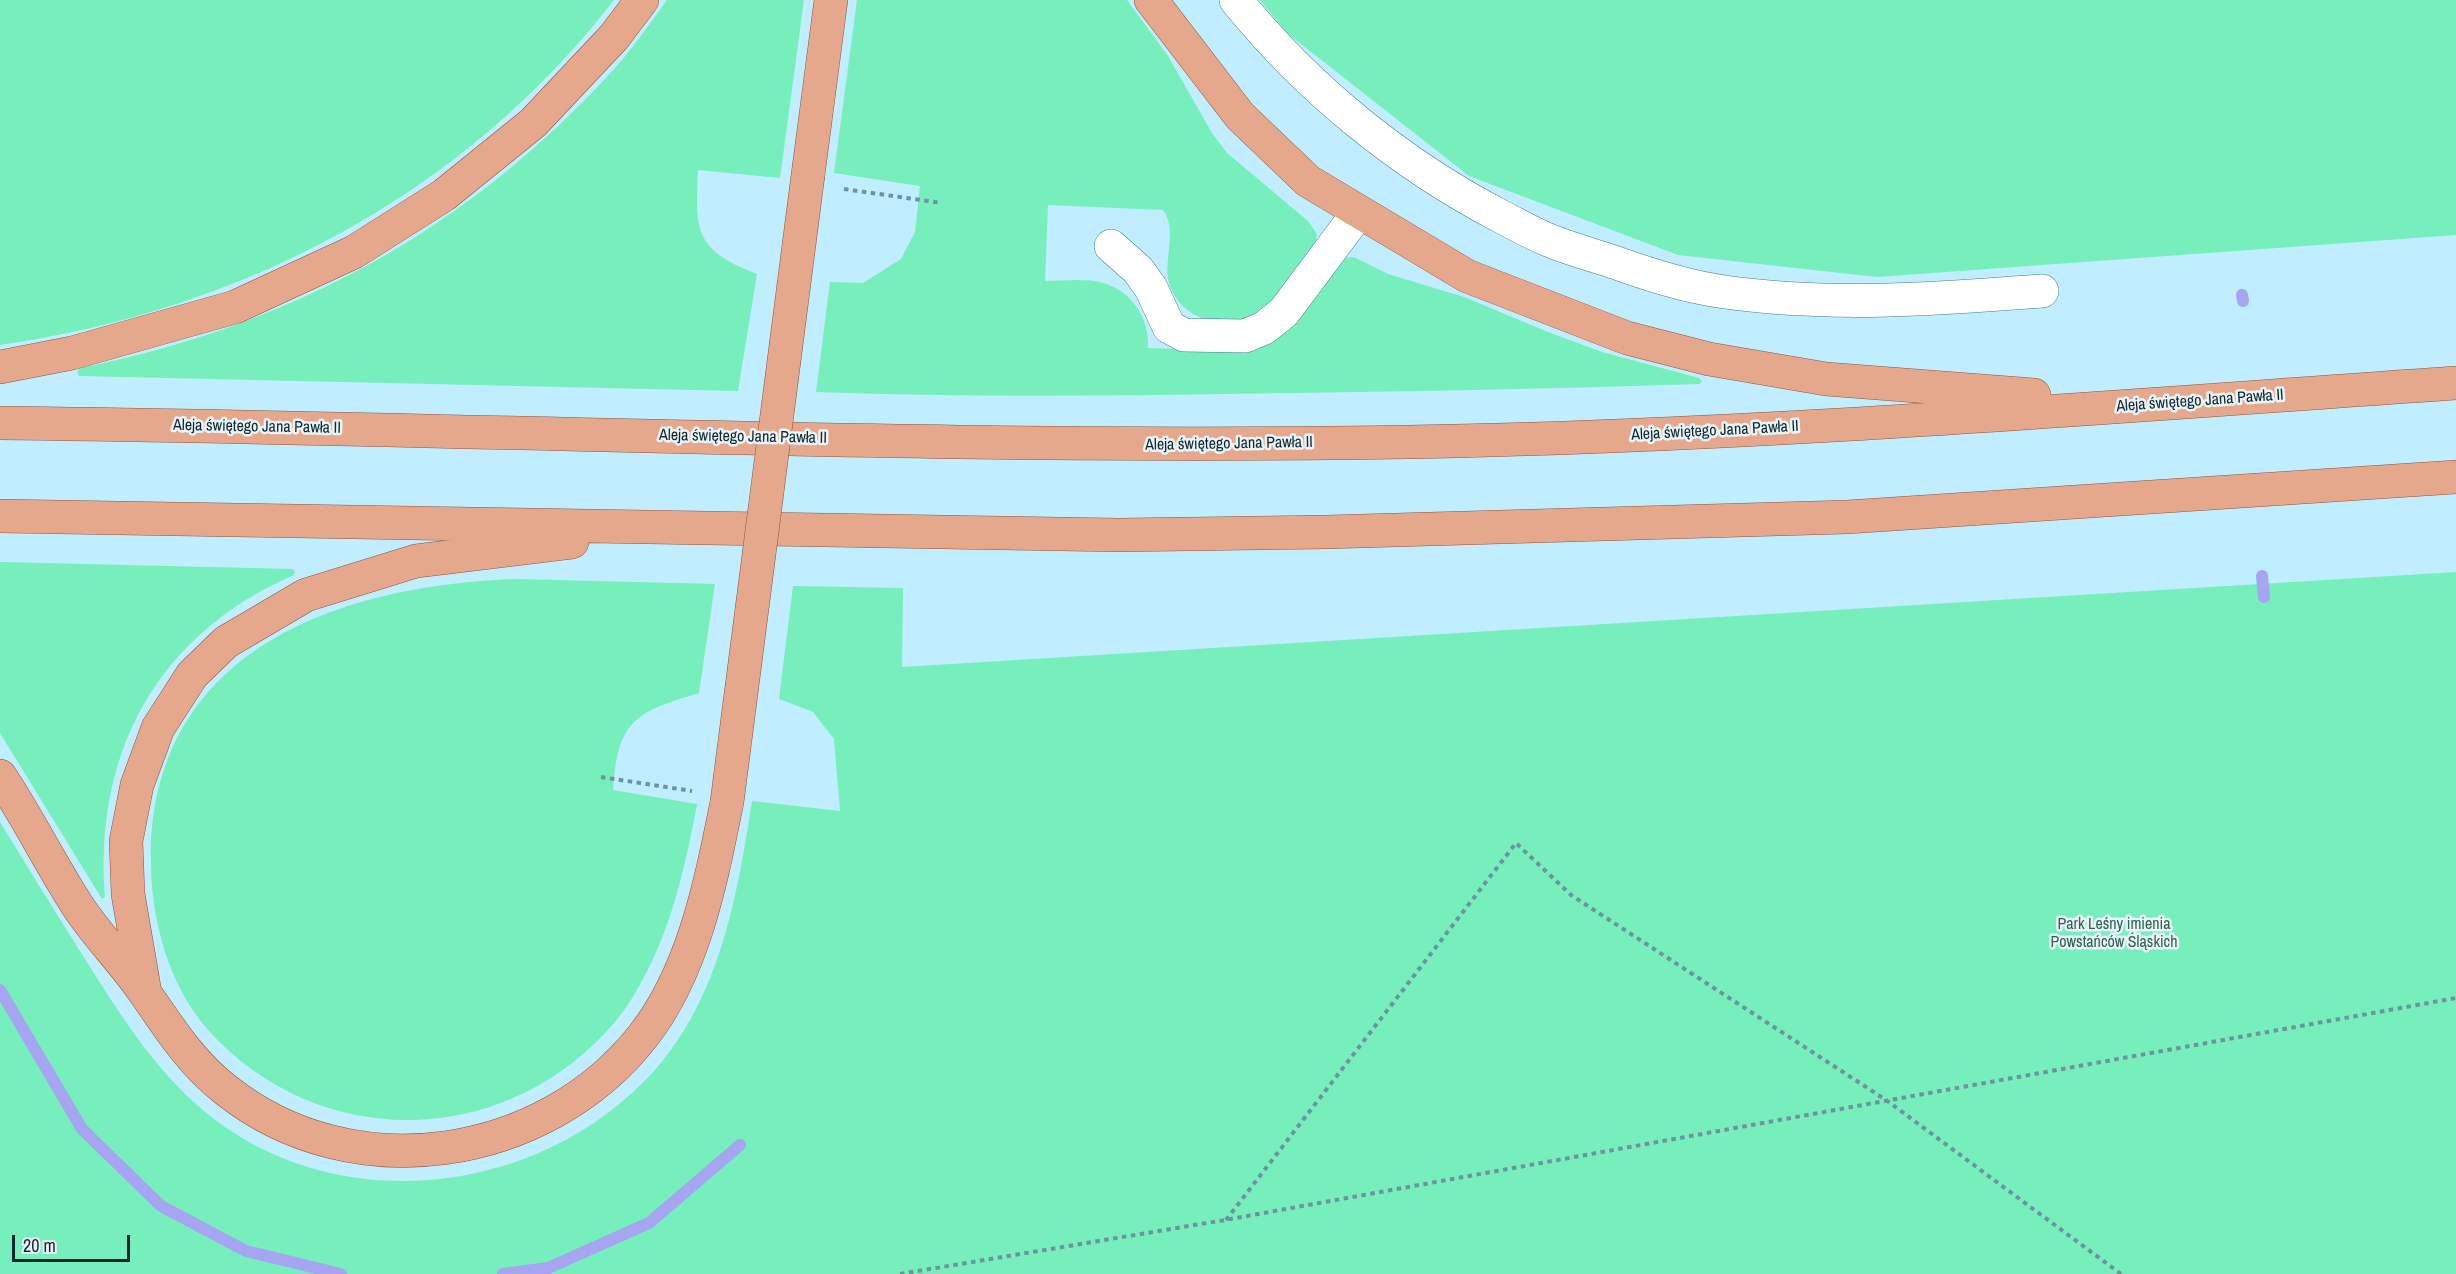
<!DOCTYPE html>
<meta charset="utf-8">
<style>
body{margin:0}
#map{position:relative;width:2456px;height:1274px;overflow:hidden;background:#c0edff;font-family:"Archivo Narrow",sans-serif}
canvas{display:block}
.scale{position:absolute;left:12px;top:1235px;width:118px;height:27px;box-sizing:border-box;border:3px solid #10272f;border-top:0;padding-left:8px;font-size:18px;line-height:21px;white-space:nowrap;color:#10272f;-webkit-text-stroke:4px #e9f4f8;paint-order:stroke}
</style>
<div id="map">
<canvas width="2456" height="1274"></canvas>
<div class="scale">20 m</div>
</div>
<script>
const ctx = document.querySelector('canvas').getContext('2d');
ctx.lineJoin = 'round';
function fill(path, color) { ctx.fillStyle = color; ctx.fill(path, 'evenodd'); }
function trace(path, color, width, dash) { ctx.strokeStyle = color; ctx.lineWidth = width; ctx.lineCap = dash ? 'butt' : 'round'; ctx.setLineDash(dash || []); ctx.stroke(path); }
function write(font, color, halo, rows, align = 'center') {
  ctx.font = font + ' "Archivo Narrow",sans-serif'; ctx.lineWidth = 5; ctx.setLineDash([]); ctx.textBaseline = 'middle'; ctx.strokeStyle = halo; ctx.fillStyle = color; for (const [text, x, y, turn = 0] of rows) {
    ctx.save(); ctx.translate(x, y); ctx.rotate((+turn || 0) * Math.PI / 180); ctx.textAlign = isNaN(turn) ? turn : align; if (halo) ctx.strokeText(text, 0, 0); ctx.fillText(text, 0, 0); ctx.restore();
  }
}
fill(new Path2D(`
 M0 0H614C463 195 243 310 0 345Z
 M667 0H804L780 178 698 170C695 232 695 250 757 274L738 391 79 376 77 372 80 368C292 326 469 229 615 68 634 47 650 23 667 0Z
 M857 0H1127L1168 56 1212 133 1227 153 1308 221 1317 234 1315 246C1303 262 1283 296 1268 309 1236 336 1176 323 1168 278 1165 256 1177 229 1163 210L1048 205 1045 281C1063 281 1086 278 1103 283 1132 291 1150 319 1148 348L1236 351 1344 258 1354 257 1388 274 1464 297 1548 332 1602 352 1699 378 1702 381 1700 384C1541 389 1383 392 1224 394 1088 396 952 397 816 392L830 282 863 283 901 259 915 232 920 186 834 173Z
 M1260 0H2456V235L1877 277 1678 255 1469 176 1287 33Z
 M0 562 293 569 295 572 294 575C158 634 94 751 105 897L102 899 0 733Z
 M2456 572V1274H0V822C28 868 56 913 85 959 123 1019 160 1079 218 1122 354 1222 553 1190 660 1064 721 991 738 892 752 801L840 811 834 739 813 712 779 699 793 586 903 588 902 667Z
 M517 579 715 584 699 693C636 712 618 719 613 790L697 804C684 874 668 943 629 1003 617 1022 599 1040 582 1055 470 1150 308 1140 209 1031 169 986 151 921 151 861 149 650 339 585 517 579Z`), '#76efbc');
trace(new Path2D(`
 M2242 295 2243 301
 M2262 576 2264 597
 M0 990 82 1129 161 1206 246 1251 341 1274
 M503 1274 548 1268 649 1223 740 1145`), '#a6a5f2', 12);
const minor = new Path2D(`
 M1236 0C1308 89 1400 164 1502 217 1516 224 1531 233 1546 239 1567 248 1589 254 1611 261 1647 274 1686 287 1725 292 1831 307 1935 299 2042 291
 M1111 246 1138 270 1151 288 1169 327 1184 335 1245 336 1264 328 1284 312 1358 213`);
const major = new Path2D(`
 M1151 0 1240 116 1308 181 1467 276 1627 338 1709 359 1826 379 2034 395
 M808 175 831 0
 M0 367 72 353 235 307 354 252 444 195 533 123 614 37 642 0
 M0 423C469 428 939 450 1408 442 1758 436 2107 407 2456 383
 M0 516 1119 535 1326 532 1847 517 2456 477
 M0 776C28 818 50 863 77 905 97 936 124 962 145 993 170 1029 191 1063 226 1090 353 1191 545 1161 643 1036 694 971 711 881 727 802
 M144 987 128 894 126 841 137 785 158 728 192 675 226 642 306 595 416 561 572 542`);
trace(minor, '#457b8f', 34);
trace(major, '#8f553a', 34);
trace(new Path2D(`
 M844 189 942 203
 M601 777 692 791
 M1226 1220 1516 843 1571 895 1886 1100 2121 1274
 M900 1274 1225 1220 2456 998`), '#6f929f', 4, [4.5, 4.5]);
trace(minor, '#fff', 33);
trace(major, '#e5a88c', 33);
const majorBridge = new Path2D(`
 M727 802 808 175`);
trace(majorBridge, '#8f553a', 34, []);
trace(majorBridge, '#e5a88c', 33);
write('16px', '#10272f', '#e9f4f8', [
 ["Aleja świętego Jana Pawła II",2200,401,-4],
 ["Aleja świętego Jana Pawła II",257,427,1],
 ["Aleja świętego Jana Pawła II",1715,431,-3],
 ["Aleja świętego Jana Pawła II",743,437,1],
 ["Aleja świętego Jana Pawła II",1229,444,-1]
]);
write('16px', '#2e624b', '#e9f4f8', [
 ["Park Leśny imienia",2114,925],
 ["Powstańców Śląskich",2114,943]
]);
</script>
